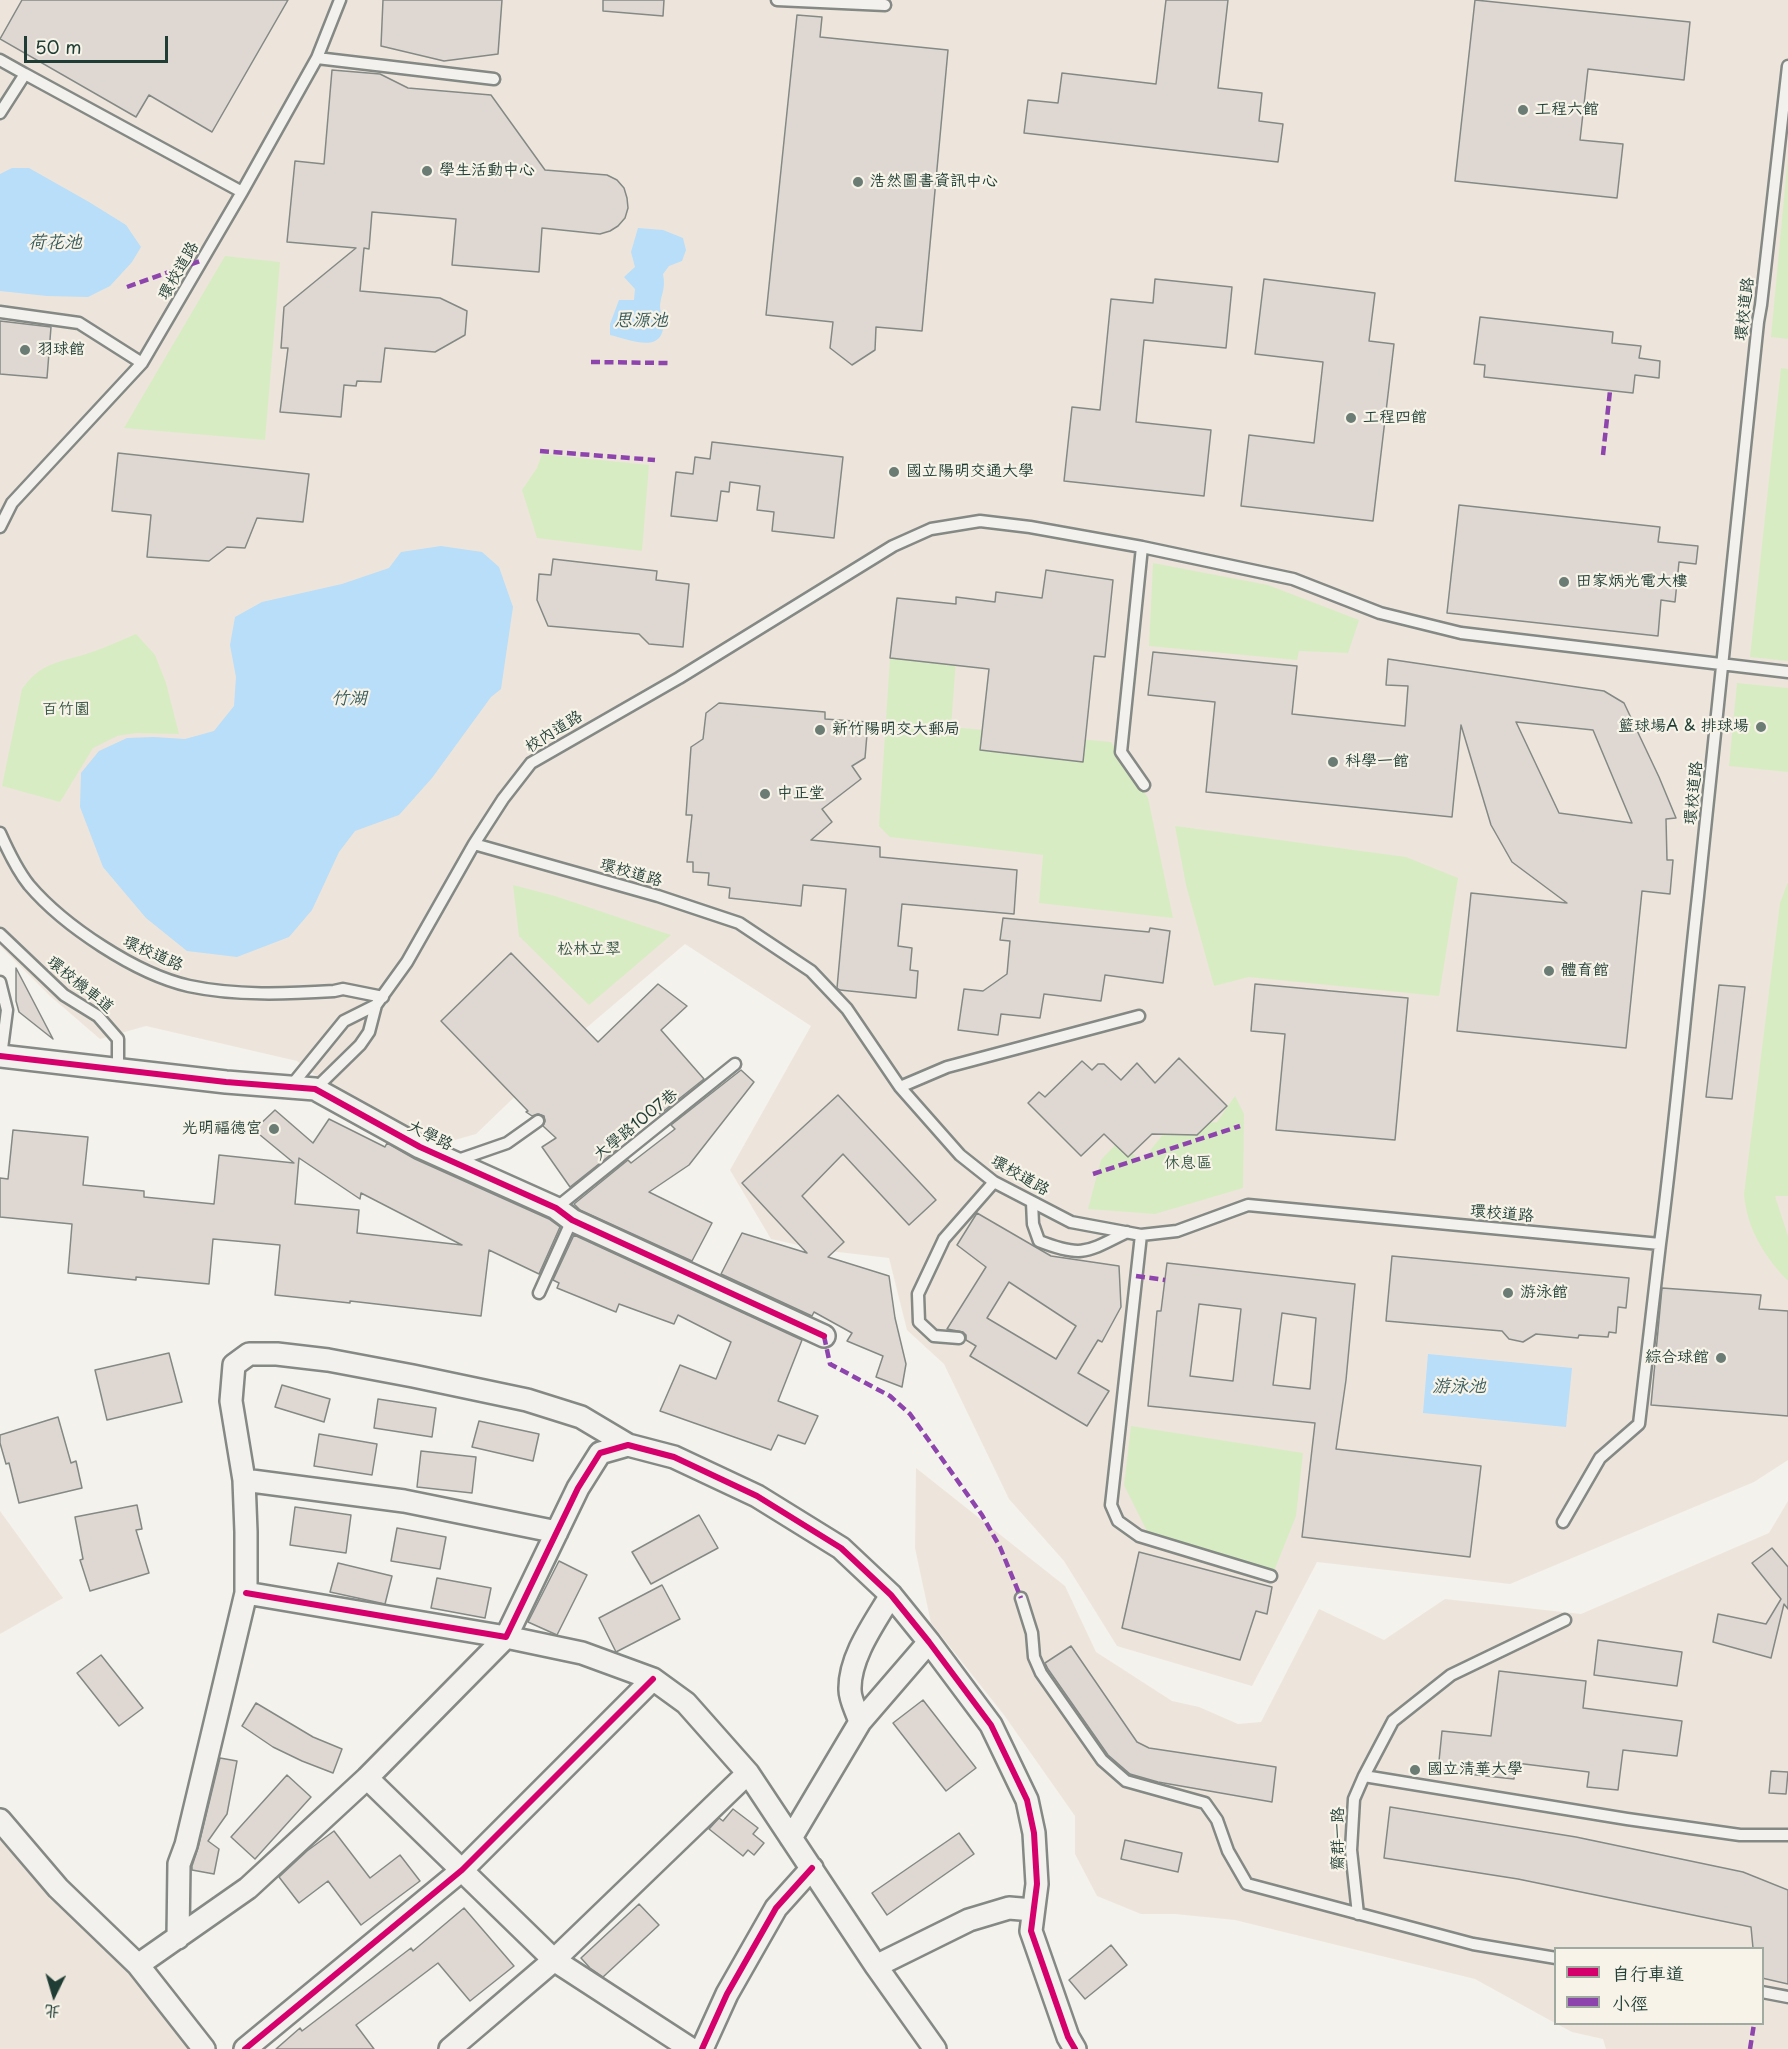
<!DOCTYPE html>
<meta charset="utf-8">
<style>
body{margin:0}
#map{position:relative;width:1788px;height:2049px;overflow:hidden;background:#f4f2ec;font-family:"Playpen Sans","LXGW WenKai TC",sans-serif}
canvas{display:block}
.legend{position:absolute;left:1554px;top:1947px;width:210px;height:78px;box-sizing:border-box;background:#f7f3e8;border:2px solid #a1aaa0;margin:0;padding:8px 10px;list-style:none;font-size:18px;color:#1f3d34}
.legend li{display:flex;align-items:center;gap:12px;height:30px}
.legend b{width:30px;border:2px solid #a1aaa0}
.north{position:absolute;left:24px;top:1965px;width:60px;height:60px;-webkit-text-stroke:4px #f7f3e8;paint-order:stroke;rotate:185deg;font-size:16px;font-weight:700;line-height:24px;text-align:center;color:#1f3d34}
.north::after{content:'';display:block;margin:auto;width:21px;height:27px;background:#1f3d34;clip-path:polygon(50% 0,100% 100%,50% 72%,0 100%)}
.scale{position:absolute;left:24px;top:36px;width:144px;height:27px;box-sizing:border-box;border:3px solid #1f3d34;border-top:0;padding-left:8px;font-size:18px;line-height:21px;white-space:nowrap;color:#1f3d34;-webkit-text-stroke:4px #f7f3e8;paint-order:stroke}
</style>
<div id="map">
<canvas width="1788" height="2049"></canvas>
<ul class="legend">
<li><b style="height:8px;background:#d6006c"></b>自行車道</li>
<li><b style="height:8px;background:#8e44ad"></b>小徑</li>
</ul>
<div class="north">北</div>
<div class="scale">50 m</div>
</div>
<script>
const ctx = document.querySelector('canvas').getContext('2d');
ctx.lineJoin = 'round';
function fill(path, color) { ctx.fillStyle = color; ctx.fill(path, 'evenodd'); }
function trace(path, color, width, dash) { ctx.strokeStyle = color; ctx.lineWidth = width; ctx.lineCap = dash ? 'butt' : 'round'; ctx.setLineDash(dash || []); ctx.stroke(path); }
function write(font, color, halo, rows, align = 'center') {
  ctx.font = font + ' "Playpen Sans","LXGW WenKai TC",sans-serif'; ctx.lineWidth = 4.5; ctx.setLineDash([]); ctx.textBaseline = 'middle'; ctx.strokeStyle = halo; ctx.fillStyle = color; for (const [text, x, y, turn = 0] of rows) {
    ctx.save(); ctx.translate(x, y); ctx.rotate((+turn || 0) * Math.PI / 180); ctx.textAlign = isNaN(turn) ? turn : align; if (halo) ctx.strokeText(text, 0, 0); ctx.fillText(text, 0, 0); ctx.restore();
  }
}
fill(new Path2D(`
 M0 0H1788V1460L1754 1482 1510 1584 1317 1562 1252 1686 1117 1646 1064 1561 1009 1499 944 1364 907 1330 889 1258 821 1250 771 1239 730 1170 811 1026 685 944 585 1029 476 1134 430 1147 361 1110 297 1061 146 1026 100 1039 49 995 0 946Z
 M916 1468 1065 1586 1096 1652 1172 1701 1199 1707 1238 1724 1261 1722 1319 1609 1384 1640 1445 1599 1581 1614 1769 1533 1788 1501V2049H1606L1603 2039 1572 2032 1557 2024H1762V1948H1556L1555 2023 1475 1979 1235 1920 1175 1914H1141L1097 1896 1075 1854V1816L1004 1715 931 1623 915 1548Z
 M0 1511 63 1598 0 1634Z
 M0 1830 133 1968 194 2049H0Z`), '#ede5db');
fill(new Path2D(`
 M1788 155V339L1771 337Z
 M225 256 280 262 265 440 124 428Z
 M1781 368 1788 369V661L1750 657Z
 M542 454 649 465 642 551 537 538 522 490 537 468Z
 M1153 563 1268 585 1359 620 1348 653 1299 651 1297 660 1149 646Z
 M136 634 155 655 166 683 179 734 136 733 117 736 93 748 60 802 2 786 22 689C43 660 61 663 92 652 107 647 121 640 136 634Z
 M896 639 957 646 951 727 1111 742 1148 798 1173 918 1039 903 1043 855 890 837 879 826 890 658Z
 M1737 683 1788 688V772L1729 766Z
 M1175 826 1406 857 1458 878 1439 996 1249 977 1214 986 1186 885Z
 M1788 882V1196H1775L1788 1236V1281C1764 1256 1747 1229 1744 1194L1780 903Z
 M513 885 555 896 671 935 589 1005 519 936Z
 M1235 1096 1244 1114 1243 1188 1155 1214 1088 1209 1101 1160 1118 1142 1142 1161 1168 1128 1217 1122Z
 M1131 1426 1303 1453 1296 1516 1274 1571 1148 1533 1124 1485Z`), '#d8ecc3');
fill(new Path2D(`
 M12 168H29L89 202 126 225 141 247 132 262 110 286 88 297 47 296 0 291V174Z
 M638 228 663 230 683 238 686 250 682 261 669 266 663 274C666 289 661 294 660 306 660 314 665 321 663 329 659 354 625 338 610 335V324L619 300H634L635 289 624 277 635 267 631 252Z
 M441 546 482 552 499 567 513 607 501 689 491 697 432 778 399 815 355 831 339 852 312 910 289 937 237 957 187 951 146 918 103 867 80 807 81 773 99 751 127 738 154 737 185 739 214 731 234 706 236 677 230 645 235 617 262 602 342 584 389 568 401 552Z
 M1428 1354 1572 1368 1566 1427 1423 1413Z`), '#b8def9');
const building = new Path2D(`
 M22 0H288L212 132 149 95 136 117 0 39Z
 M383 0H502L498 54 444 61 381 46Z
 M603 0H664L663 16 603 11Z
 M1166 0H1228L1218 88 1262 93 1259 121 1283 124 1278 162 1024 133 1028 100 1058 103 1062 73 1156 84Z
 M1475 0 1690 22 1684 80 1588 69 1580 140 1623 144 1617 198 1455 181Z
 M797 15 822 17 820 37 948 50 922 331 876 327 875 350 852 365 830 348 833 322 766 315Z
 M332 70 380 74 408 88 491 95 545 170 607 175 617 180 624 188 627 198 628 208 625 218 618 226 610 231 600 234 542 228 539 272 452 265 456 219 372 212 369 249 364 248 360 291 440 298 467 311 465 335 435 352 385 348 381 382 357 381 356 386 344 385 341 417 280 412 288 348H281L284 307 356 248 287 242 295 161 324 164Z
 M1155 279 1232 287 1226 348 1144 340 1136 422 1211 430 1204 496 1064 481 1072 407 1100 410 1111 299 1153 303Z
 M1264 279 1375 293 1369 341 1394 344 1373 521 1241 506 1249 435 1314 443 1323 362 1255 354Z
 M1480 317 1613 332 1612 343 1641 346 1639 358 1660 361 1659 378 1635 375 1633 393 1484 377 1485 365 1474 364Z
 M0 321 51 327 47 378 0 374Z
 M712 442 843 457 834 538 772 531 774 512 757 510 760 486 730 482 729 492 721 491 717 521 671 516 676 472 693 474 695 457 710 459Z
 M118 453 309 474 303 522 257 518 245 548 227 547 209 561 147 557 151 515 112 511Z
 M1459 505 1660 527 1658 542 1698 546 1696 564 1679 562 1675 602 1661 600 1658 636 1447 613Z
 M553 559 657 571 656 580 689 584 683 647 649 644 639 634 548 626 537 600 539 574 551 575Z
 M1046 570 1113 580 1105 657 1094 656 1083 762 980 750 989 669 890 658 897 598 956 604V597L995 602 996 592 1042 598Z
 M1153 652 1297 666 1292 714 1405 726 1408 686 1386 685 1388 659 1604 691 1624 703 1659 777 1676 818 1666 819 1667 860H1673L1670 894 1642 891 1626 1048 1457 1031 1471 893 1567 903 1512 862 1491 825 1461 725 1452 817 1206 792 1215 702 1148 695ZM1516 722 1593 730 1632 823 1559 813Z
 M719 703 825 712V719L868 722 865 758 852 766 861 779 822 809 832 822 811 840 880 847V857L1017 870 1014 914 902 904 898 946 912 948 910 970 918 971 916 998 840 990 837 988 846 889 803 885 801 906 729 898 730 888 708 885 709 873 693 872V862H687L692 815H686L691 747 703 739 706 713Z
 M1003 918 1149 932 1150 928 1170 931 1163 983 1105 975 1101 1001 1044 994 1040 1018 1001 1014 998 1035 958 1030 964 989 983 991 1007 974 1010 941 1000 940Z
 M511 953 598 1042 658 984 687 1006 661 1030 704 1079 660 1114 654 1108 652 1110 649 1107 612 1140 619 1148 570 1187 542 1147 556 1138 543 1126 545 1121 544 1116 538 1114 532 1116 526 1112 528 1111 441 1021Z
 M16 968 53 1039 19 1012 16 1001Z
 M1255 984 1408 998 1395 1140 1276 1130 1285 1034 1251 1031Z
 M1719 985 1745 987 1732 1099 1706 1097Z
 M1179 1058 1227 1106 1197 1135 1152 1134 1128 1157 1104 1134 1081 1156 1028 1103 1039 1092 1045 1097 1082 1061 1092 1070 1098 1064H1104L1121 1080 1137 1063 1155 1083Z
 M741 1070 754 1082 689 1165 649 1192 712 1223 692 1261 580 1210 574 1204 628 1160 631 1163 675 1129 671 1125Z
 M838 1095 936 1200 909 1225 843 1154 802 1196 844 1242 828 1257 889 1276 895 1318 906 1364 902 1387 876 1377 883 1356 847 1341 852 1333 814 1312 812 1316 721 1274 742 1233 807 1253 742 1183Z
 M275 1110 313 1143 329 1119 385 1147 387 1143 415 1159 549 1219 560 1227 539 1274 489 1250 481 1316 350 1301V1303L275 1295 280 1245 213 1239 209 1284 136 1277V1280L68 1273 72 1224 0 1217V1178L8 1179 13 1130 88 1137 83 1185 144 1191V1197L214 1204 219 1155 294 1163 254 1130ZM299 1158 360 1199 361 1193 462 1245 357 1233 359 1210 295 1204Z
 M977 1213 1051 1256 1119 1266 1121 1307 1102 1342 1098 1340 1078 1373 1109 1391 1087 1426 970 1356 976 1346 966 1340V1335L963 1332 947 1329 986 1267 957 1245ZM1009 1282 1076 1326 1056 1359 987 1318Z
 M574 1235 802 1340 778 1401 818 1416 805 1444 778 1435 771 1450 660 1411 680 1365 716 1379 731 1342 678 1315 674 1324 619 1304 616 1312 557 1288 559 1283 553 1280Z
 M1392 1256 1629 1278 1626 1308 1618 1307 1616 1333 1609 1332 1608 1337 1579 1335 1578 1338 1536 1334 1523 1342 1509 1339 1502 1331 1386 1321Z
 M1167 1263 1355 1284 1346 1380 1336 1449 1481 1466 1470 1557 1302 1537 1315 1423 1148 1406 1157 1311H1161ZM1199 1304 1241 1309 1233 1381 1190 1376ZM1282 1313 1316 1318 1310 1389 1273 1385Z
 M1662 1288 1761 1295 1759 1309 1788 1311V1416L1651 1405Z
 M169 1353 182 1402 107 1420 95 1370Z
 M282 1385 330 1399 324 1422 275 1407Z
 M378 1399 436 1408 432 1437 374 1428Z
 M58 1417 71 1463 76 1461 82 1488 19 1503 9 1463 6 1464 0 1443V1435Z
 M479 1421 539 1434 533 1461 472 1447Z
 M319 1434 377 1444 372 1475 314 1466Z
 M421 1451 476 1457 472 1493 417 1487Z
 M137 1505 142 1529 136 1530 149 1573 90 1591 80 1560 83 1559 75 1517Z
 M295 1507 351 1515 346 1553 290 1545Z
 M699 1515 718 1548 651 1584 632 1552Z
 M397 1528 446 1537 440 1569 391 1561Z
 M1772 1548 1788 1567V1609L1784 1604 1771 1658 1713 1642 1718 1614 1766 1624 1781 1599 1752 1563Z
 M1139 1552 1272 1587 1267 1614 1256 1611 1240 1660 1122 1628Z
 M559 1561 587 1575 557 1635 528 1622Z
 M338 1563 392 1576 385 1604 330 1592Z
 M437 1578 491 1588 485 1618 431 1608Z
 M662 1585 680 1619 616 1652 599 1618Z
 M1598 1640 1682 1652 1677 1686 1594 1675Z
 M1071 1646 1137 1742 1149 1748 1276 1767 1272 1802 1158 1782 1130 1774 1108 1755 1048 1669 1045 1663Z
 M101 1655 143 1708 119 1726 77 1673Z
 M1499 1671 1586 1681 1583 1708 1682 1721 1677 1756 1623 1750 1618 1790 1587 1787 1589 1772 1516 1763 1514 1779 1438 1771 1442 1731 1491 1736Z
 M923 1700 976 1768 946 1791 893 1723Z
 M256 1703 313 1737 342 1749 333 1773 302 1761 273 1747 242 1726Z
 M220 1758 237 1761 227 1814 208 1841 219 1849 214 1874 192 1870V1866L198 1848Z
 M1771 1771 1788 1772 1786 1794 1769 1793Z
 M287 1775 311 1797 255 1859 231 1837Z
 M1390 1807 1576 1837 1743 1872 1788 1890V1984L1762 1978V1948H1753L1751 1927 1518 1879 1384 1858Z
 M733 1809 758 1828 753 1834 764 1843 754 1855 748 1850 743 1856 709 1829 719 1818 723 1821Z
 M334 1831 370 1878 400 1855 420 1881 361 1925 328 1881 299 1903 279 1877 307 1851Z
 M959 1833 974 1854 887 1915 872 1893Z
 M1125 1840 1182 1853 1178 1872 1121 1859Z
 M639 1904 659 1925 603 1977 590 1968 581 1958Z
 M464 1908 514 1966 470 2001 438 1963 356 2025 374 2049H276L300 2028 302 2031 411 1948 413 1951Z
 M1111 1945 1127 1965 1085 1999 1069 1980Z`);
fill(building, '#dfd8d2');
trace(building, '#848985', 1.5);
const lane = new Path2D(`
 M777 0 885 5
 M317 58 494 79
 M0 60 25 74
 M0 113 25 74 242 192
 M0 312 79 323 142 363
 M0 527 12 503 142 363 242 192 317 58 340 0
 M1142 547 1121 752 1144 785
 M0 833C8 851 17 870 29 885 64 926 136 974 189 986 236 996 286 994 334 991L343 989 383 997
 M474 844 658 896 739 923 811 971 847 1009 900 1087 960 1155 994 1182 1071 1222 1141 1235 1177 1231 1248 1205 1660 1244C1675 1128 1685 1012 1698 896 1718 705 1739 514 1758 322L1761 305 1788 66
 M0 934 64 995 98 1016 118 1039V1070
 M0 982 7 1010 1 1056
 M291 1086 344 1021 376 1005
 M900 1087 947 1067 1139 1016
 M315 1089 360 1045 369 1032 376 1005 407 962 474 844 503 799 531 763 679 678 893 546 931 529 980 521 1030 527 1142 547 1293 579 1380 613 1461 633 1788 672
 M455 1161 507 1143 538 1121
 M1032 1202 1033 1224 1039 1241C1082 1258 1087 1252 1127 1232
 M556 1208 735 1064
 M1141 1235 1111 1505 1118 1521 1139 1536 1271 1576
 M539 1293 572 1220
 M959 1338 934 1336 919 1322 918 1294 944 1239 994 1182
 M1563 1522 1600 1458 1639 1424 1660 1244
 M1021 1598 1032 1633 1034 1657 1041 1673 1102 1760 1126 1781 1205 1803 1217 1820 1228 1851 1247 1884 1473 1944 1556 1958
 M1364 1776 1393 1721 1451 1675 1565 1620
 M1358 1914 1351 1850 1354 1799 1364 1776 1627 1819 1740 1835H1788
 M1762 1992 1788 1997`);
const street = new Path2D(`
 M0 1056 226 1082 315 1089 420 1147 556 1208 572 1220 824 1336
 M244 1480 404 1501 557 1532
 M246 1593 506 1637 578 1488 600 1453 628 1445 674 1457 757 1496 841 1548 891 1595 929 1642 991 1725 1027 1800 1034 1833 1037 1884 1031 1931 1068 2037 1075 2049
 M860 1722C857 1712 850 1700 850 1690 849 1657 875 1622 891 1595
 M367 1778 554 1960 691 2049
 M0 1820 58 1888 138 1965 204 2049
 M791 1838 860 1722 929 1642
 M178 1938 179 1864 186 1845 246 1593V1532L244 1480 231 1401 234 1365 249 1354H277L328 1360 413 1376 527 1400 581 1417 628 1445
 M138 1965 248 1888 367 1778 506 1637 582 1653 653 1679 686 1703 748 1773 876 1966 935 2049
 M876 1966 969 1920 1009 1908 1033 1910
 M245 2049 462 1870 653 1679
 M450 2049 554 1960 748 1773
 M702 2049 727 1994 776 1908 812 1868`);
trace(lane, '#848985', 15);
trace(street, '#848985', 26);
trace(lane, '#f2f1ed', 10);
trace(street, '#f2f1ed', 21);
trace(new Path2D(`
 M127 287 203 260
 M591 362 668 363
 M540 451 655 460
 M1603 455 1610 391
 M1093 1174 1240 1126
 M1136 1276 1165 1280
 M824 1336 830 1364 890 1396 910 1414 982 1515 1000 1547 1021 1598
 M1750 2049 1754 2024`), '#8e44ad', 4.5, [9, 4.5]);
trace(new Path2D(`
 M0 1056 226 1082 315 1089 420 1147 556 1208 572 1220 824 1336
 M246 1593 506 1637 578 1488 600 1453 628 1445 674 1457 757 1496 841 1548 891 1595 929 1642 991 1725 1027 1800 1034 1833 1037 1884 1031 1931 1068 2037 1075 2049
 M245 2049 462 1870 653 1679
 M702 2049 727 1994 776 1908 812 1868`), '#d6006c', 6);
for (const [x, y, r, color] of [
 [1523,110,6,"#6a7c74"],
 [427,171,6,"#6a7c74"],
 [858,182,6,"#6a7c74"],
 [25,350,6,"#6a7c74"],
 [1351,418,6,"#6a7c74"],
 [894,472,6,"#6a7c74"],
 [1564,582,6,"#6a7c74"],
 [1761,727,6,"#6a7c74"],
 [820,730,6,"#6a7c74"],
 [1333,762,6,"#6a7c74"],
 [765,794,6,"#6a7c74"],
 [1549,971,6,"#6a7c74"],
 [274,1129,6,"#6a7c74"],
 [1508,1293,6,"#6a7c74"],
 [1721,1358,6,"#6a7c74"],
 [1415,1770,6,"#6a7c74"]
]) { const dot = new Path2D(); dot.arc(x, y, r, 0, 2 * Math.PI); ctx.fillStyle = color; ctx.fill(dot); trace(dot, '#f7f3e8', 2); }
write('16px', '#1f3d34', '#f7f3e8', [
 ["工程六館",1535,110],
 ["學生活動中心",439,171],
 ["浩然圖書資訊中心",870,182],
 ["羽球館",37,350],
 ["工程四館",1363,418],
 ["國立陽明交通大學",906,472],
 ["田家炳光電大樓",1576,582],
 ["籃球場A & 排球場",1749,727,"right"],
 ["新竹陽明交大郵局",832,730],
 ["科學一館",1345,762],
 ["中正堂",777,794],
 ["體育館",1561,971],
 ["光明福德宮",262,1129,"right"],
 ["游泳館",1520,1293],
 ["綜合球館",1709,1358,"right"],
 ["國立清華大學",1427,1770]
], 'left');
write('16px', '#1f3d34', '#f7f3e8', [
 ["環校道路",179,271,-60],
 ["環校道路",1745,309,-83],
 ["校內道路",554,732,-32],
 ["環校道路",1694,793,-84],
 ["環校道路",631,873,16],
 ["環校道路",153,954,24],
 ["環校機車道",80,985,39],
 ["大學路1007巷",636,1125,-39],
 ["大學路",430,1136,26],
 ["環校道路",1020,1176,30],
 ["環校道路",1502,1214,5],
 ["齋群一路",1339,1839,-90]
]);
write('16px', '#375644', '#f7f3e8', [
 ["百竹園",66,710],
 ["松林立翠",589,950],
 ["休息區",1188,1164]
]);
write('italic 18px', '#385c5c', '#f7f3e8', [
 ["荷花池",55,243],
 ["思源池",641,321],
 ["竹湖",349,699],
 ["游泳池",1459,1387]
]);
</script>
